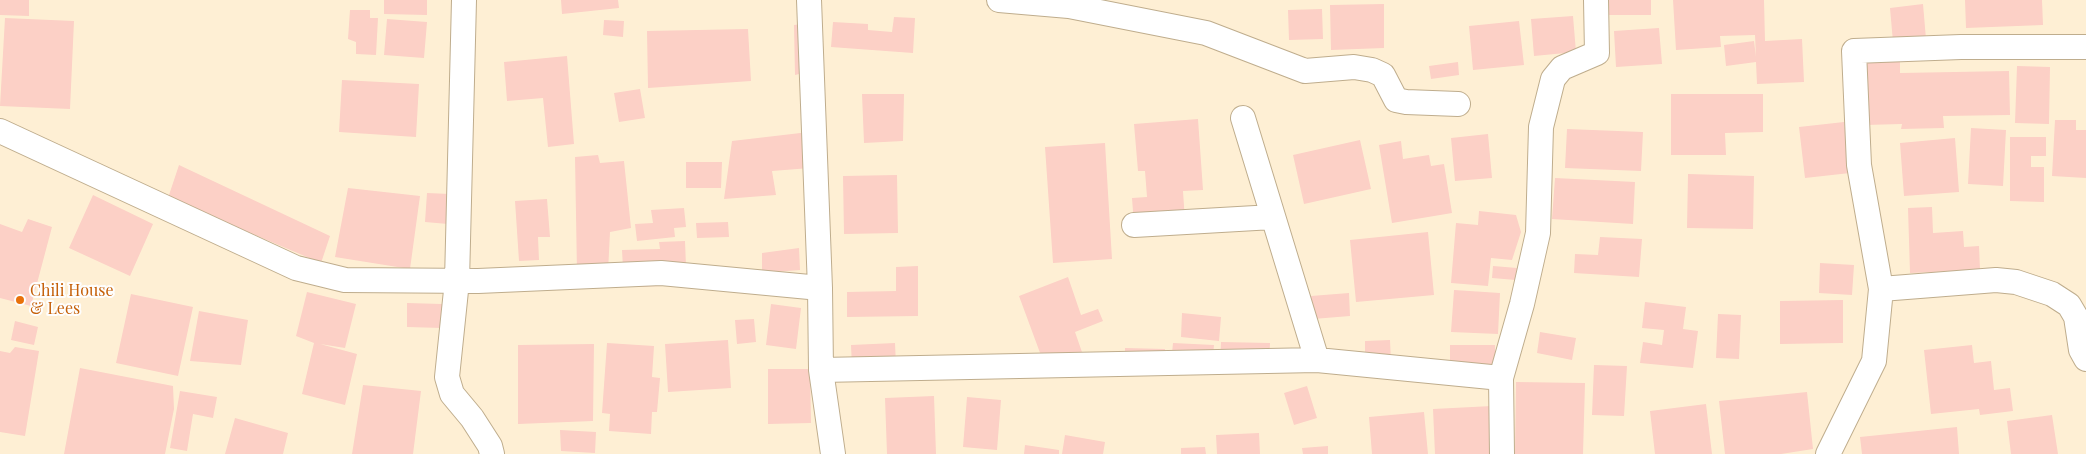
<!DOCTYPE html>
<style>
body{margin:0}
canvas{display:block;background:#feefd4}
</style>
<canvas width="2086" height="454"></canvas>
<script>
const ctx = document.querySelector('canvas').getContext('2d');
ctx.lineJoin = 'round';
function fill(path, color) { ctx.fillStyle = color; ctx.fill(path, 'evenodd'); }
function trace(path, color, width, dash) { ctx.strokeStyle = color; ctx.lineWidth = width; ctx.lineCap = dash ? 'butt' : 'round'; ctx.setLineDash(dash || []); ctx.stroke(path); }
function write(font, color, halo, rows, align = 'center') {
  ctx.font = font + ' "Playfair Display",serif'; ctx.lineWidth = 4; ctx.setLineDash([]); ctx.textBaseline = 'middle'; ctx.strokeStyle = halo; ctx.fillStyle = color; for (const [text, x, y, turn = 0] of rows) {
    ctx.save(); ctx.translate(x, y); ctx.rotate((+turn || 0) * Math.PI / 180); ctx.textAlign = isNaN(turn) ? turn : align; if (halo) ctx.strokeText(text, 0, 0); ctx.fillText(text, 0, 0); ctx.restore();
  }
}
fill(new Path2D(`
 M0 0H29V16L0 15Z
 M384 0H427V15L384 14Z
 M561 0H618L619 8 562 14Z
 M1601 0H1651V15H1601Z
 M1673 0H1764L1765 41 1802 39 1804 82 1757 84 1756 62 1726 66 1724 45 1754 41 1756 57 1755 35 1720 36 1721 47 1676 50Z
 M1965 0H2042L2043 25 1966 28Z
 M1384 4V48L1331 50 1330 5Z
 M1923 4 1926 39 1893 42 1890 8Z
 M1322 9 1323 39 1289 40 1288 10Z
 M350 10H370V18H378L376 55 356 54V42L348 39Z
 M1573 16 1576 52 1534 56 1531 19Z
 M894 17 915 18 913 53 831 47 833 22 868 24V30L892 32Z
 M5 18 74 21 70 109 0 106Z
 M387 19 427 22 424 58 384 55Z
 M604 20 624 21 623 37 603 35Z
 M1519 21 1524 65 1473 70 1469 26Z
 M810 23 808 72 795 75 794 25Z
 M1659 28 1662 64 1616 67 1614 31Z
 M748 29 751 81 648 88 647 31Z
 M567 56 574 144 548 147 543 98 507 101 504 62Z
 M1900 57V73L2009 71 2010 115 1943 116 1944 128 1901 129 1902 124 1865 125 1863 58Z
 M1458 62 1459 75 1431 79 1429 66Z
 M2017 66 2050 67 2049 124 2015 123Z
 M342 80 419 84 416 137 339 132Z
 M640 89 645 118 619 122 614 93Z
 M862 94H904L903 141 864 143Z
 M1671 94H1763V132L1725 133 1726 155H1671Z
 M1198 119 1203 190 1183 191 1185 221 1134 225 1132 198 1147 197 1145 171H1138L1134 124Z
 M2055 120H2076V130H2086V178L2052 176Z
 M1844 122 1850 173 1805 178 1799 127Z
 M1971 128 2006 130 2003 186 1968 184Z
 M1567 129 1643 132 1641 171 1565 168Z
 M809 132 810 168 772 171 776 195 724 199 732 141Z
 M1488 134 1492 178 1455 181 1451 138Z
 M2010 137H2046V156H2031V167H2044V202L2010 201Z
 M1955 138 1959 192 1904 196 1900 143Z
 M1360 140 1371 189 1304 204 1293 155Z
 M1401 141 1403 159 1429 155 1431 166 1444 164 1452 213 1392 223 1379 145Z
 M1105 143 1112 259 1053 263 1045 147Z
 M598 155 600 163 624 161 631 228 610 232 608 272 577 273 575 157Z
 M686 162H722L721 188H686Z
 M179 165 330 236 321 263 168 198Z
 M1688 174 1754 176 1753 229 1687 228Z
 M897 175 898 233 844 234 843 176Z
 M1555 178 1635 182 1633 224 1552 219Z
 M348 188 420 196 410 269 335 257Z
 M427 193 450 194 448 224 425 222Z
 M93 195 153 224 130 276 69 248Z
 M547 199 550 237H538L539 260 519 261 515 201Z
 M1932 207 1933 233 1963 231 1964 247 1979 246 1980 270 1910 273 1908 208Z
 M684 208 686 227 674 228 675 237 637 241 635 224 653 223 651 210Z
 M1479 211 1516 215 1521 232 1512 260 1491 258 1488 286 1451 283 1456 223 1478 225Z
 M28 219 52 227 31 306 0 298V224L22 232Z
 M728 222 729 237 697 238 696 223Z
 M1428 232 1434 295 1356 302 1350 240Z
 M1600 237 1642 239 1639 277 1574 273 1575 254 1598 255Z
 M685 241 686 266H663L664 286 624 287 622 250 660 249 659 242Z
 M799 248 800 270 762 273V253Z
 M1820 263 1854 265 1852 295 1819 293Z
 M918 266V316L847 317V292L896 291V267Z
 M1493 266 1517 268 1516 280 1492 278Z
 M1068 277 1081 315 1098 309 1103 321 1075 332 1083 355 1046 369 1019 296Z
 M1454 290 1500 293 1498 334 1451 332Z
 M307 292 356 304 345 348 320 344 357 354 345 405 302 394 314 343 296 336Z
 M1349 293 1350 316 1313 319 1311 296Z
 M131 294 193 307 178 376 116 363Z
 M1843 300V343L1780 344V301Z
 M1645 302 1686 307 1683 329 1698 331 1693 368 1640 363 1643 342 1662 345 1664 330 1642 328Z
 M407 303 442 304V328L407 327Z
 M771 304 801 308 796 349 766 345Z
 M199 311 248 320 241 365 190 361Z
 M1182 313 1221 317 1219 341 1181 337Z
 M1718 314 1741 315 1739 359 1716 358Z
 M754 319 756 342 737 344 735 320Z
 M15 321 38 327 34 345 11 340Z
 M1540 332 1576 338 1572 360 1537 353Z
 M728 340 731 388 668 392 665 344Z
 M1390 340 1391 362 1365 363V341Z
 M1221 342 1270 343 1269 366 1220 364Z
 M607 343 654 346 652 377 660 378 657 412H652L651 434 609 431 610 414 602 413Z
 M895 343 896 365 852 367 851 345Z
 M1173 343 1214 345 1212 366 1171 364Z
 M594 344 593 421 518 424V345Z
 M1450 345H1495V368L1450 369Z
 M1972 345 1974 363 1991 361 1994 390 2010 388 2013 411 1980 415 1979 409 1931 414 1924 350Z
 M15 347 39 351 25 436 0 432V351L10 353Z
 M1125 348 1165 349 1164 365 1125 364Z
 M1594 365 1627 366 1624 416 1592 415Z
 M80 368 173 386 174 409 165 454H64Z
 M768 369H810L811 423 768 424Z
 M1516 382 1585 383 1583 454H1515Z
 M363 385 421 391 413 454H352Z
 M1307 386 1317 418 1294 425 1284 393Z
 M180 391 217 397 213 418 193 414 187 451 170 448Z
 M1807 392 1813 449 1781 454H1725L1719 401Z
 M934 396 936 454H887L885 398Z
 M967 397 1001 400 997 450 963 447Z
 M1706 404 1712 454H1655L1650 411Z
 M1492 406 1494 454H1435L1433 409Z
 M1424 412 1428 454H1372L1369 417Z
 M2052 415 2058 454H2011L2007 421Z
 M235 418 288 433 283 454H225Z
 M1957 427 1959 454H1862L1860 437Z
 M560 430 596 432 595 453 561 451Z
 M1259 433 1260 454H1217L1216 435Z
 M1065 435 1105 442 1103 454H1062Z
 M1025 445 1059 450V454H1024Z
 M1328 446V454H1303L1302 448Z
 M1205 447 1206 454H1181V448Z`), '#fcd0c6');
const minor = new Path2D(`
 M464 0 457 281 447 377 452 394 472 418 490 446 492 454
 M809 0 820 288 821 370 833 454
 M999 0 1069 6 1206 33 1305 71 1354 67 1372 70 1383 75 1396 100 1406 102 1458 104
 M1243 118 1317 360
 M0 131 296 268 345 280 478 281 661 273 820 288
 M1134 225 1273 217
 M1881 289 1996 280 2016 282 2052 294 2069 305 2076 317 2081 350 2086 359
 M821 370 1317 360 1501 378
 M1502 454 1501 378 1522 304 1538 233 1541 127 1553 79 1562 68 1597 53 1596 0
 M1828 454 1874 361 1881 289 1859 165 1854 51 1961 47H2086`);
trace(minor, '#bfad8d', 26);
trace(minor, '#fff', 24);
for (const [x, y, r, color] of [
 [20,300,5,"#e8710a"]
]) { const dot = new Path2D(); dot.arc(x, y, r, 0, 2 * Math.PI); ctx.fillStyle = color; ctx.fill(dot); trace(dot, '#fefefe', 2); }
write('16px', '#c56008', '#fefefe', [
 ["Chili House",30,291],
 ["& Lees",30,309]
], 'left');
</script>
